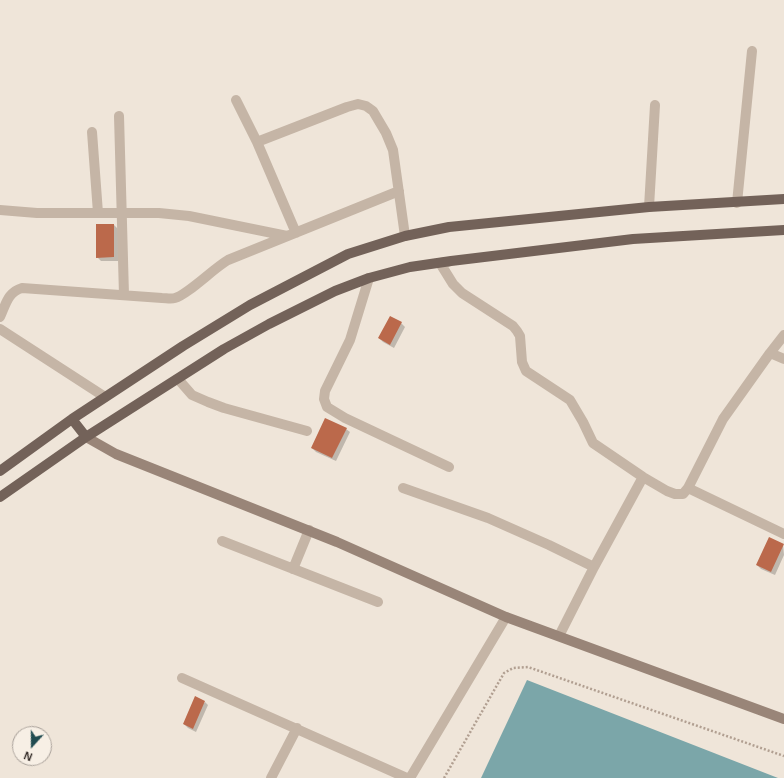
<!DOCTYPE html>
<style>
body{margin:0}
#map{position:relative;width:784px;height:778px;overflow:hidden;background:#efe5d9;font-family:Arial,sans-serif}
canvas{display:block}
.north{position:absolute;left:12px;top:726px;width:40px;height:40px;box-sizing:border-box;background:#f7efe5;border:1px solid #a8a099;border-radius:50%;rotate:201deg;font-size:11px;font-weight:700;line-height:16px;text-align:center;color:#322a26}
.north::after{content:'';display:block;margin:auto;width:14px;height:18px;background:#204b50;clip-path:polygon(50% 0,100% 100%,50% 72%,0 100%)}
</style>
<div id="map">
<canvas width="784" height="778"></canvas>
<div class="north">N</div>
</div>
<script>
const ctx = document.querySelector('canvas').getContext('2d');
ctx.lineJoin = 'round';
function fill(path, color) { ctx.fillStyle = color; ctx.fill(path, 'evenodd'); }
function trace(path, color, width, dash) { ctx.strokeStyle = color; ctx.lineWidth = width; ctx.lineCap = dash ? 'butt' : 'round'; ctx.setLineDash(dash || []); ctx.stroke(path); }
fill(new Path2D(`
 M527 680 778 778H481Z`), '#7ba6a9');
fill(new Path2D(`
 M114 225 118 229V261H101L97 257Z
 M401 323 405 327 394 348 383 342 379 338Z
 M346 429 350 432 336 461 316 452 312 448Z
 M783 545 784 555 775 575 761 569 757 565Z
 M205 702 208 705 196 732 188 728 184 724Z`), '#0003');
fill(new Path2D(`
 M96 224H114V257L96 258Z
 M390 316 402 322 390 345 378 338Z
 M325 418 347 428 332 458 311 448Z
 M769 537 784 544 771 572 756 565Z
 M195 696 205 701 193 729 183 724Z`), '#bb694b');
trace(new Path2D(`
 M444 778 504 673 513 668 528 667 784 756`), '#b19f91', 2.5, [2, 2]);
trace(new Path2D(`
 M236 100 257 142 296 233
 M119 116 124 295
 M92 132 98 213
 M257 142 347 107 358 104 366 106 373 111 386 133 393 150 405 236
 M737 203 752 51
 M649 207 655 105
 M0 210 37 213H159L189 216 287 236
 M448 262 440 263 453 284 462 293 513 326 517 331 520 336 522 362 526 371 570 400 583 422 593 443 643 477 667 491 675 494H683L688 488
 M369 278 350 340 325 391 324 399 327 407 345 418 449 467
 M0 317C6 304 8 292 22 288L162 298C166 298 171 299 175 298 187 295 214 268 228 260L399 191
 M0 329 105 397
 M784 335 770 353 784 359
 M770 353 723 419 688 488 784 534
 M178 379 192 395 208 402 224 408 307 431
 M403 488 488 518 549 545 594 567
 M222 541 378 602
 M293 569 309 530
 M559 636 594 567 643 477
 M182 678 407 778
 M271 778 297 728
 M410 778 506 617`), '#c5b5a6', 10);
trace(new Path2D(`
 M86 437 116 454 337 542 506 617 784 719`), '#998578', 10);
trace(new Path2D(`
 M72 419 86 437
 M0 471 72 419 183 346 250 305 348 254 405 236 449 227 649 207 784 199
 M0 497 86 437 224 349 269 324 335 291 369 278 410 267 451 261 633 239 784 230`), '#736259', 10);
</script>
